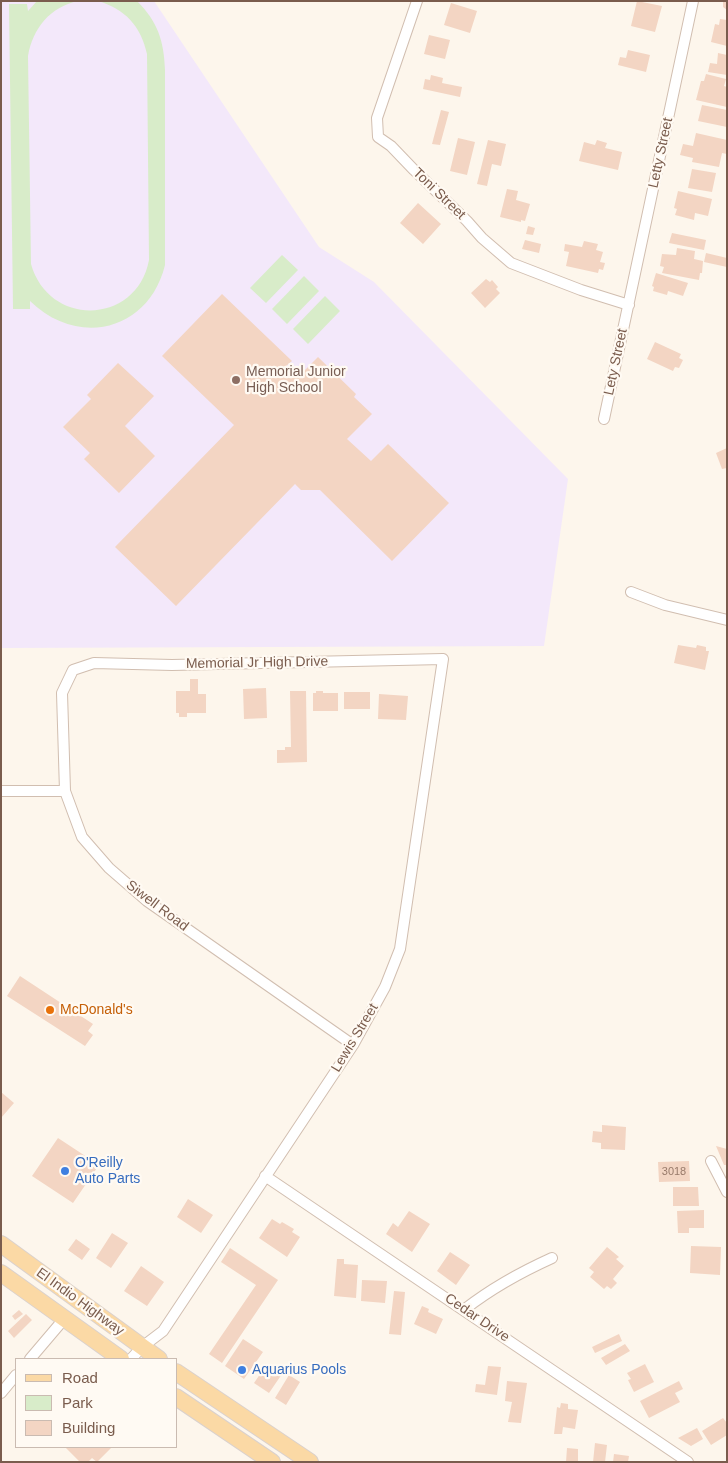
<!DOCTYPE html>
<style>
body{margin:0}
#map{position:relative;width:728px;height:1463px;overflow:hidden;background:#fdf6ec;font-family:Helvetica,sans-serif}
canvas{display:block}
.frame{position:absolute;inset:0;border:2px solid #7a5c4d;pointer-events:none}
.legend{position:absolute;left:15px;top:1358px;width:162px;height:90px;box-sizing:border-box;background:#fffaf3;border:1px solid #cabbb1;margin:0;padding:6px 9px;list-style:none;font-size:15px;color:#7a5c4d}
.legend li{display:flex;align-items:center;gap:10px;height:25px}
.legend b{width:25px;border:1px solid #cabbb1}
</style>
<div id="map">
<canvas width="728" height="1463"></canvas>
<div class="frame"></div>
<ul class="legend">
<li><b style="height:6px;background:#fbd9a5"></b>Road</li>
<li><b style="height:14px;background:#d8ecc9"></b>Park</li>
<li><b style="height:14px;background:#f3d5c3"></b>Building</li>
</ul>
</div>
<script>
const ctx = document.querySelector('canvas').getContext('2d');
ctx.lineJoin = 'round';
function fill(path, color) { ctx.fillStyle = color; ctx.fill(path, 'evenodd'); }
function trace(path, color, width, dash) { ctx.strokeStyle = color; ctx.lineWidth = width; ctx.lineCap = dash ? 'butt' : 'round'; ctx.setLineDash(dash || []); ctx.stroke(path); }
function write(font, color, halo, rows, align = 'center') {
  ctx.font = font + ' Helvetica,sans-serif'; ctx.lineWidth = 4.5; ctx.setLineDash([]); ctx.textBaseline = 'middle'; ctx.strokeStyle = halo; ctx.fillStyle = color; for (const [text, x, y, turn = 0] of rows) {
    ctx.save(); ctx.translate(x, y); ctx.rotate((+turn || 0) * Math.PI / 180); ctx.textAlign = isNaN(turn) ? turn : align; if (halo) ctx.strokeText(text, 0, 0); ctx.fillText(text, 0, 0); ctx.restore();
  }
}
fill(new Path2D(`
 M1 1H154L319 247 374 282 568 479 544 646 1 648Z`), '#f3e8fa');
fill(new Path2D(`
 M37 1H78C50 7 33 28 28 56L31 264C49 328 137 325 149 260L147 54C141 26 125 9 98 1H137C158 22 164 41 165 70V265C149 331 78 348 30 301V309H13L9 4H27L28 11Z
 M282 255 298 270 266 303 250 288Z
 M304 276 319 291 287 324 272 309Z
 M325 296 340 311 308 344 293 329Z`), '#d8ecc9');
fill(new Path2D(`
 M637 1 662 6 655 32 631 26Z
 M723 1H727V10L723 7Z
 M451 3 477 11 470 33 444 25Z
 M720 19 727 20V46L711 42 715 24 719 25Z
 M429 35 450 40 445 59 424 54Z
 M628 50 650 55 646 72 618 65 620 57 626 58Z
 M718 53 727 55V75L708 72 710 63 717 64Z
 M706 74 726 79 724 86 727 87V107L696 100 701 81H704Z
 M431 75 443 78 442 83 462 87 460 97 423 89 425 79 430 80Z
 M702 105 727 110V127L698 121Z
 M441 110 449 112 440 145 432 144Z
 M696 133 727 140V154L722 153 719 167 692 162 693 158 680 155 683 144 693 146Z
 M458 138 475 142 467 175 450 171Z
 M488 140 506 144 501 166 492 164 487 186 477 184Z
 M597 140 607 143 605 148 622 152 618 170 579 161 584 142 595 145Z
 M692 169 716 173 712 192 688 188Z
 M507 189 518 191 516 200 530 204 525 221 521 220V222L500 217Z
 M678 191 712 199 708 216 695 213 694 220 675 215 677 209 674 208Z
 M418 203 441 224 423 244 400 223Z
 M528 226 535 228 533 235 526 234Z
 M672 233 706 240 704 250 669 243Z
 M525 240 541 244 539 253 522 249Z
 M584 241 598 244 596 250 603 252 600 262 605 263 603 270 599 269 598 273 566 266 569 252 564 251 565 244 582 247Z
 M677 248 695 251 694 259 703 261 702 273H700L699 280 662 273 664 267 660 266 662 254 676 255Z
 M706 253 727 258V267L704 262Z
 M656 273 688 283 683 296 668 291 667 295 653 291 654 287 652 286Z
 M486 279 490 282 492 280 498 287 496 289 500 293 485 308 471 293Z
 M222 294 292 361 286 366 298 377 318 357 356 394 354 397 372 414 347 439 371 461 388 444 449 503 392 561 320 490H301L295 484 176 606 115 547 234 425 162 356Z
 M655 342 681 354 679 358 683 360 679 368 675 367 673 371 647 359Z
 M118 363 154 396 125 426 155 456 119 493 84 459 90 453 63 427 91 399 87 395Z
 M727 448V468L722 469 716 453Z
 M678 645 696 648 697 645 706 647V651H709L705 670 674 663Z
 M190 679H198V694H206V713H187V717H179V713H176V691H190Z
 M266 688 267 718 244 719 243 689Z
 M290 691H306L307 762 277 763V750H285V747H291Z
 M316 691H323V693H338V711H313V693H316Z
 M344 692H370V709H344Z
 M379 694 408 696 406 720 378 719Z
 M20 976 93 1024 88 1031 93 1035 85 1046 7 996Z
 M1 1092 14 1103 1 1118Z
 M602 1125 626 1127 625 1150 601 1149V1143L592 1142 593 1131 602 1132Z
 M58 1138 99 1165 73 1203 32 1176Z
 M716 1146 727 1149V1165H724Z
 M689 1161 690 1181 659 1182 658 1162Z
 M673 1187H698L699 1206H673Z
 M188 1199 213 1215 201 1233 177 1217Z
 M704 1210V1228H689V1233H678L677 1211Z
 M409 1211 430 1224 412 1252 386 1234 393 1223 398 1227Z
 M272 1219 280 1224 282 1222 294 1229 292 1232 300 1237 287 1257 259 1238Z
 M112 1233 128 1243 111 1268 96 1258Z
 M76 1239 90 1249 82 1260 68 1250Z
 M691 1246 721 1247 720 1275 690 1273Z
 M607 1247 619 1257 616 1259 624 1266 613 1279 617 1283 611 1289 607 1286 604 1289 590 1277 594 1272 589 1268Z
 M230 1248 278 1280 222 1363 209 1354 256 1285 221 1262Z
 M450 1252 470 1265 456 1285 437 1271Z
 M337 1259H344V1264L358 1265 356 1298 334 1296Z
 M141 1266 164 1282 147 1306 124 1291Z
 M362 1280 387 1281 385 1303 361 1301Z
 M394 1291 405 1292 401 1335 389 1334Z
 M422 1306 429 1309 428 1312 443 1319 436 1334 414 1324Z
 M19 1310 23 1314 15 1320 12 1316Z
 M26 1314 32 1320 14 1338 8 1331Z
 M619 1334 622 1341 595 1353 592 1347Z
 M243 1339 263 1352 244 1379 225 1366Z
 M625 1344 630 1351 606 1365 601 1358Z
 M267 1364 282 1374 269 1393 254 1383Z
 M645 1364 654 1382 634 1392 628 1380 631 1379 627 1373Z
 M488 1366 501 1367 497 1395 475 1392 476 1384 485 1385Z
 M289 1375 300 1382 286 1405 275 1398Z
 M507 1381 527 1383 521 1423 508 1422 512 1402 505 1401Z
 M679 1381 683 1389 675 1393 680 1402 649 1418 640 1401Z
 M561 1403 568 1404V1409L578 1410 575 1429 563 1427 562 1434H554L557 1407 560 1408Z
 M723 1418 727 1423V1435L711 1445 702 1431Z
 M697 1428 703 1439 691 1446 678 1438Z
 M595 1443 607 1445 605 1462H593Z
 M65 1447H112L97 1462 92 1458 88 1462H80Z
 M567 1448 578 1449V1462H566Z
 M614 1454 629 1456 628 1462H613Z`), '#f3d5c3');
const street = new Path2D(`
 M417 1 377 118 378 137 391 146 414 170 467 221 482 238 511 263 581 290 629 305
 M604 419 693 1
 M631 592 665 605 727 620
 M1 791H65
 M711 1161 727 1192
 M265 1176 688 1462
 M465 1309C492 1288 521 1272 552 1258
 M30 1359 64 1319
 M131 1359 142 1347 163 1331 353 1045 385 987 400 949 443 659 172 665 94 663 73 670 62 693 65 791 82 837 109 868 147 901 353 1045
 M1 1393 16 1375`);
const primary = new Path2D(`
 M1 1244 159 1359
 M1 1273 121 1359
 M176 1372 310 1462
 M176 1397 272 1462`);
trace(street, '#d1beb0', 12);
trace(primary, '#dad1cd', 18);
trace(street, '#fff', 10);
trace(primary, '#fbd9a5', 16);
for (const [x, y, r, color] of [
 [236,380,5,"#8d6e63"],
 [50,1010,5,"#e8710a"],
 [65,1171,5,"#3f7fe0"],
 [242,1370,5,"#3f7fe0"]
]) { const dot = new Path2D(); dot.arc(x, y, r, 0, 2 * Math.PI); ctx.fillStyle = color; ctx.fill(dot); trace(dot, '#fffaf3', 2); }
write('11px', '#987a6a', null, [
 ["3018",674,1172]
]);
write('14px', '#7a5c4d', '#fffaf3', [
 ["Letty Street",661,153,-78],
 ["Toni Street",439,194,44],
 ["Lety Street",616,362,-78],
 ["Memorial Jr High Drive",257,663,-1],
 ["Siwell Road",157,906,37],
 ["Lewis Street",355,1038,-59],
 ["El Indio Highway",80,1302,36],
 ["Cedar Drive",477,1318,34]
]);
write('14px', '#785e54', '#fffaf3', [
 ["Memorial Junior",246,372],
 ["High School",246,388]
], 'left');
write('14px', '#c56008', '#fffaf3', [
 ["McDonald's",60,1010]
], 'left');
write('14px', '#366cbe', '#fffaf3', [
 ["O'Reilly",75,1163],
 ["Auto Parts",75,1179],
 ["Aquarius Pools",252,1370]
], 'left');
</script>
